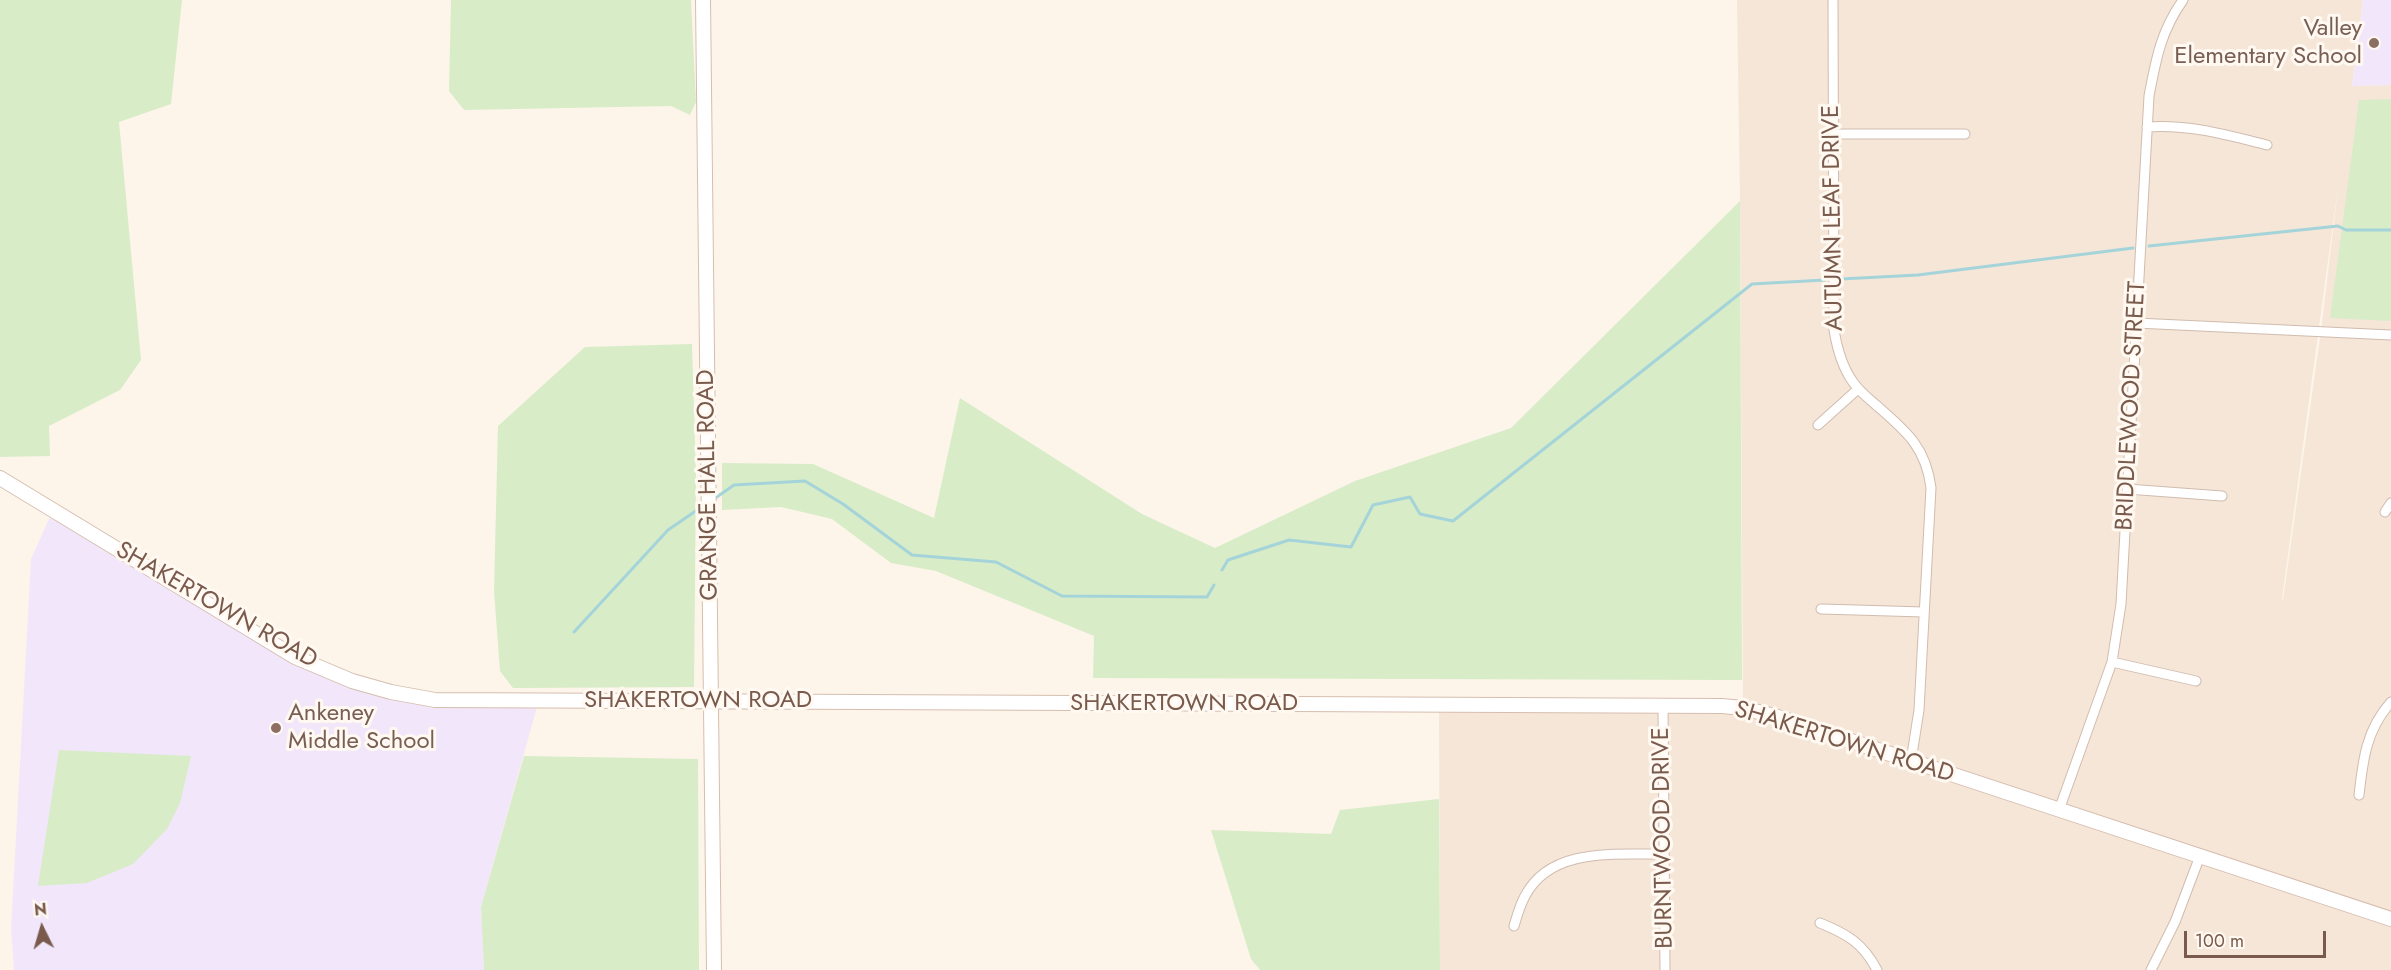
<!DOCTYPE html>
<style>
body{margin:0}
#map{position:relative;width:2391px;height:970px;overflow:hidden;background:#fdf5ea;font-family:Jost,sans-serif}
canvas{display:block}
.north{position:absolute;left:12px;top:898px;width:60px;height:60px;-webkit-text-stroke:4px #fff9f1;paint-order:stroke;rotate:355deg;font-size:16px;font-weight:700;line-height:24px;text-align:center;color:#795a4c}
.north::after{content:'';display:block;margin:auto;width:21px;height:27px;background:#795a4c;clip-path:polygon(50% 0,100% 100%,50% 72%,0 100%)}
.scale{position:absolute;left:2184px;top:931px;width:142px;height:27px;box-sizing:border-box;border:3px solid #795a4c;border-top:0;padding-left:8px;font-size:18px;line-height:21px;white-space:nowrap;color:#795a4c;-webkit-text-stroke:4px #fff9f1;paint-order:stroke}
</style>
<div id="map">
<canvas width="2391" height="970"></canvas>
<div class="north">N</div>
<div class="scale">100 m</div>
</div>
<script>
const ctx = document.querySelector('canvas').getContext('2d');
ctx.lineJoin = 'round';
function fill(path, color) { ctx.fillStyle = color; ctx.fill(path, 'evenodd'); }
function trace(path, color, width, dash) { ctx.strokeStyle = color; ctx.lineWidth = width; ctx.lineCap = dash ? 'butt' : 'round'; ctx.setLineDash(dash || []); ctx.stroke(path); }
function write(font, color, halo, rows, align = 'center') {
  ctx.font = font + ' Jost,sans-serif'; ctx.lineWidth = 6; ctx.setLineDash([]); ctx.textBaseline = 'middle'; ctx.strokeStyle = halo; ctx.fillStyle = color; for (const [text, x, y, turn = 0] of rows) {
    ctx.save(); ctx.translate(x, y); ctx.rotate((+turn || 0) * Math.PI / 180); ctx.textAlign = isNaN(turn) ? turn : align; if (halo) ctx.strokeText(text, 0, 0); ctx.fillText(text, 0, 0); ctx.restore();
  }
}
fill(new Path2D(`
 M1737 0H2363L2352 86 2391 85V919L1816 733 2391 927V970H1440L1439 704 1743 708 1740 201ZM2339 180 2321 331 2283 600 2282 599Z`), '#f5e6d8');
fill(new Path2D(`
 M2363 0H2391V85L2352 86Z
 M53 510 294 657 391 692 539 700 481 907 484 970H14L11 929 31 559Z`), '#f2e7fa');
fill(new Path2D(`
 M0 0H182L171 104 119 122 141 360 120 390 49 426 50 456 0 457Z
 M451 0H691L696 102 690 115 671 106 464 110 449 91Z
 M2391 99V321L2330 318 2359 100Z
 M1740 201 1742 680 1093 678 1094 636 936 571 891 563 832 519 781 507 722 510V463L813 464 934 518 960 398 1142 514 1215 548 1355 481 1511 428Z
 M692 344 696 476 694 687 513 688 500 671 494 591 498 426 585 347Z
 M59 750 191 756 180 803 167 829 133 864 87 883 38 886Z
 M524 756 698 759 699 970H484L481 907Z
 M1439 799 1440 970H1260L1251 959 1211 830 1331 834 1340 810Z`), '#d8ecc8');
trace(new Path2D(`
 M2149 246 2338 226 2346 230H2391
 M1841 279 1918 275 2133 248
 M714 499 734 485 805 481 843 504 912 555 996 562 1062 596 1207 597 1214 585
 M1222 570 1228 560 1289 540 1351 547 1373 505 1410 497 1420 514 1453 521 1752 284 1825 280
 M574 632 668 530 703 506`), '#a4d4d9', 3);
const street = new Path2D(`
 M1833 0 1834 330C1837 348 1842 367 1853 382 1859 391 1868 398 1876 405 1906 431 1926 447 1931 488L1919 710 1911 761
 M2147 127C2189 124 2227 135 2267 145
 M1833 134H1965
 M2136 323 2391 335
 M1818 425 1858 389
 M2127 489 2222 496
 M2385 512 2391 503
 M1821 609 1924 612
 M2112 662 2196 681
 M1663 705 1665 970
 M2359 795C2363 760 2366 730 2391 702
 M2059 810 2112 662 2121 604 2149 96C2156 59 2161 31 2183 0
 M1820 923C1847 934 1863 943 1877 970
 M1514 926C1517 916 1520 905 1525 896 1551 846 1617 855 1664 854
 M2151 970 2175 922 2200 856`);
const secondary = new Path2D(`
 M703 0 714 970
 M0 478 295 657 352 681 391 692 435 700 1722 706 1743 708 1778 717 2391 919`);
trace(street, '#d0bcaf', 11);
trace(secondary, '#d6beaf', 16);
trace(street, '#fff', 9);
trace(secondary, '#fff', 14);
for (const [x, y, r, color] of [
 [2374,43,6,"#8d6e63"],
 [276,728,6,"#8d6e63"]
]) { const dot = new Path2D(); dot.arc(x, y, r, 0, 2 * Math.PI); ctx.fillStyle = color; ctx.fill(dot); trace(dot, '#fff9f1', 2); }
write('24px', '#785e54', '#fff9f1', [
 ["Valley",2362,29],
 ["Elementary School",2362,57],
 ["Ankeney",288,714,"left"],
 ["Middle School",288,742,"left"]
], 'right');
write('24px', '#795a4c', '#fff9f1', [
 ["AUTUMN LEAF DRIVE",1834,218,-91],
 ["BRIDDLEWOOD STREET",2132,406,-87],
 ["GRANGE HALL ROAD",709,485,-91],
 ["SHAKERTOWN ROAD",216,606,30],
 ["SHAKERTOWN ROAD",698,701],
 ["SHAKERTOWN ROAD",1184,704],
 ["SHAKERTOWN ROAD",1844,743,17],
 ["BURNTWOOD DRIVE",1664,838,-91]
]);
</script>
